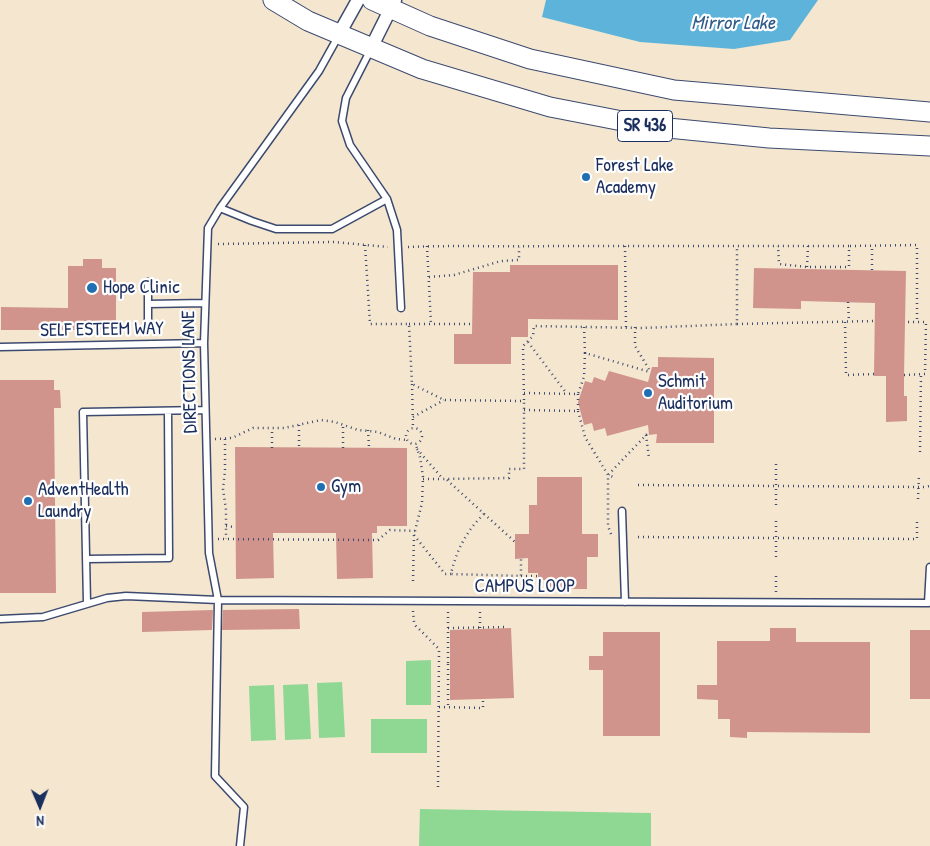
<!DOCTYPE html>
<style>
body{margin:0}
#map{position:relative;width:930px;height:846px;overflow:hidden;background:#f4e6cf;font-family:"Patrick Hand",sans-serif}
canvas{display:block}
.north{position:absolute;left:15px;top:781px;width:50px;height:50px;-webkit-text-stroke:4px #fff;paint-order:stroke;rotate:179deg;font-size:14px;font-weight:700;line-height:20px;text-align:center;color:#1b2f5e}
.north::after{content:'';display:block;margin:auto;width:18px;height:22px;background:#1b2f5e;clip-path:polygon(50% 0,100% 100%,50% 72%,0 100%)}
</style>
<div id="map">
<canvas width="930" height="846"></canvas>
<div class="north">N</div>
</div>
<script>
const ctx = document.querySelector('canvas').getContext('2d');
ctx.lineJoin = 'round';
function fill(path, color) { ctx.fillStyle = color; ctx.fill(path, 'evenodd'); }
function trace(path, color, width, dash) { ctx.strokeStyle = color; ctx.lineWidth = width; ctx.lineCap = dash ? 'butt' : 'round'; ctx.setLineDash(dash || []); ctx.stroke(path); }
function write(font, color, halo, rows, align = 'center') {
  ctx.font = font + ' "Patrick Hand",sans-serif'; ctx.lineWidth = 4.5; ctx.setLineDash([]); ctx.textBaseline = 'middle'; ctx.strokeStyle = halo; ctx.fillStyle = color; for (const [text, x, y, turn = 0] of rows) {
    ctx.save(); ctx.translate(x, y); ctx.rotate((+turn || 0) * Math.PI / 180); ctx.textAlign = isNaN(turn) ? turn : align; if (halo) ctx.strokeText(text, 0, 0); ctx.fillText(text, 0, 0); ctx.restore();
  }
}
fill(new Path2D(`
 M431 660V705H406V661Z
 M342 682 345 737 319 738 317 683Z
 M308 684 311 739 285 740 283 685Z
 M274 685 276 740 251 741 249 686Z
 M371 719H427V753H371Z
 M420 809 651 813V846H419Z`), '#8fd893');
fill(new Path2D(`
 M546 0H818L790 40 734 49 640 42 542 17Z`), '#5db3d9');
fill(new Path2D(`
 M83 259H102V268H116V330H1V307L68 308V266H83Z
 M510 265H618V320L528 319V337H511V364H454V334H472L473 272H510Z
 M754 268 906 271 904 375V396H907V421L886 422V376H874L875 303 801 301V309L753 308Z
 M658 357 714 358V443H656L657 434 649 435 648 425 607 436 605 428 594 431 592 423 584 425 578 402 585 381 592 383 594 377 605 381 609 371 648 382 652 367H658Z
 M0 380H54V390H60L61 408H54L56 593H0Z
 M235 447 407 448V526H377V533H372L373 578 337 579 336 533H273L274 578 236 579Z
 M537 477H582V534H598V557H587V589H548V580H538V573H528V558L515 559V534H529V505H537Z
 M299 609 300 629 222 630 223 610Z
 M213 610 212 630 142 632V612Z
 M511 628 514 698 450 700V630Z
 M770 628H796V642H870V733L747 732V738L730 737V719H718V700L697 699V685H717V641H770Z
 M910 630H930V699H910Z
 M603 632H660V736H603V670H589V656H603Z`), '#d0948c');
const service = new Path2D(`
 M371 49 346 98 342 121 350 145 387 199 397 230 401 308
 M220 208 252 221 276 229H332L387 199
 M148 282V304
 M148 326V304L205 303
 M0 347 204 343
 M622 511 625 602
 M86 559 169 558 168 411
 M87 603 83 412 205 410
 M0 619 43 617 107 598 126 596 218 600 928 603 930 567
 M240 846 244 807 215 776 218 600 209 553 204 343 208 228 220 208 319 71 339 35`);
const minor = new Path2D(`
 M339 34 358 0
 M371 48 395 0`);
const primary = new Path2D(`
 M273 0 308 21 422 69 550 107 648 126 769 138 930 146
 M372 0 430 26 530 59 674 90 930 112`);
trace(service, '#3c4a6f', 9);
trace(minor, '#3c4a6f', 15);
trace(primary, '#3c4a6f', 21);
trace(new Path2D(`
 M218 244 334 242 388 247
 M365 245 370 324H409L412 384 444 400 524 401 523 346 533 336 534 326 642 328 737 324V246
 M427 246 431 324
 M625 246 626 327
 M850 246 917 245V322
 M408 247C456 245 505 247 553 246 652 246 750 246 849 246V267H807L779 264 778 246
 M807 267 808 246
 M872 270V246
 M429 277 454 275 501 261 519 260V247
 M848 302 849 322
 M845 322 846 375 874 374
 M409 324H473
 M737 324 874 321
 M584 327 585 353 650 372
 M635 327V346L650 371
 M528 342 567 394
 M904 375 925 374 926 322H905
 M412 384 413 428
 M524 393 578 394 584 377 585 353
 M524 410 578 411V394
 M578 411 585 437 608 475 616 478
 M413 417 444 400
 M299 425V447
 M406 436a8 8 0 1 1 16 0a8 8 0 1 1-16 0Z
 M368 430 369 447
 M646 435 649 458
 M215 439 232 438 253 428H284L321 420 335 422 358 430 378 432 396 439 407 440
 M225 439V471L223 489 226 510V539
 M272 448V428
 M343 448V425
 M417 449 443 479 509 478V469H524V401
 M920 452 921 374
 M423 479H443
 M447 480 515 542
 M638 485 924 487 930 486
 M918 499 919 474
 M776 505V460
 M484 514C467 530 456 551 451 574L521 576V558
 M226 526 235 527
 M611 534 608 526V475L649 432
 M414 535 445 574H451
 M638 537 917 539V520
 M218 539 378 540 390 530 415 531
 M776 557V520
 M521 576H538
 M413 581 414 535 422 503 423 477 420 457 416 445
 M776 592V573
 M413 611 414 622 416 626 439 649 438 788
 M480 612V628
 M448 628 508 627
 M448 663V610
 M448 664V707
 M439 707 483 708V699`), '#3c4a6f', 2.5, [1, 4]);
trace(service, '#fff', 6);
trace(minor, '#fff', 12);
trace(primary, '#fff', 19);
for (const [x, y, r, color] of [
 [586,177,5,"#1f6fb2"],
 [92,288,6,"#1f6fb2"],
 [648,393,5,"#1f6fb2"],
 [321,487,5,"#1f6fb2"],
 [28,501,5,"#1f6fb2"]
]) { const dot = new Path2D(); dot.arc(x, y, r, 0, 2 * Math.PI); ctx.fillStyle = color; ctx.fill(dot); trace(dot, '#fff', 2); }
for (const [x, y, w] of [
 [645,126,55]
]) { const box = new Path2D(); box.roundRect(x - w / 2, y - 15.5, w, 31, 4); ctx.fillStyle = '#fff'; ctx.fill(box); trace(box, '#1b2f5e', 1); }
write('bold 18px', '#1b2f5e', null, [
 ["SR 436",645,126]
]);
write('19px', '#1b2f5e', '#fff', [
 ["Forest Lake",596,166],
 ["Academy",596,188],
 ["Hope Clinic",103,288],
 ["Schmit",658,382],
 ["Auditorium",658,404],
 ["Gym",331,487],
 ["AdventHealth",38,490],
 ["Laundry",38,512]
], 'left');
write('19px', '#1b2f5e', '#fff', [
 ["SELF ESTEEM WAY",102,330,-1],
 ["DIRECTIONS LANE",190,372,-91],
 ["CAMPUS LOOP",525,587]
]);
write('italic 20px', '#325d89', '#fff', [
 ["Mirror Lake",733,24]
]);
</script>
